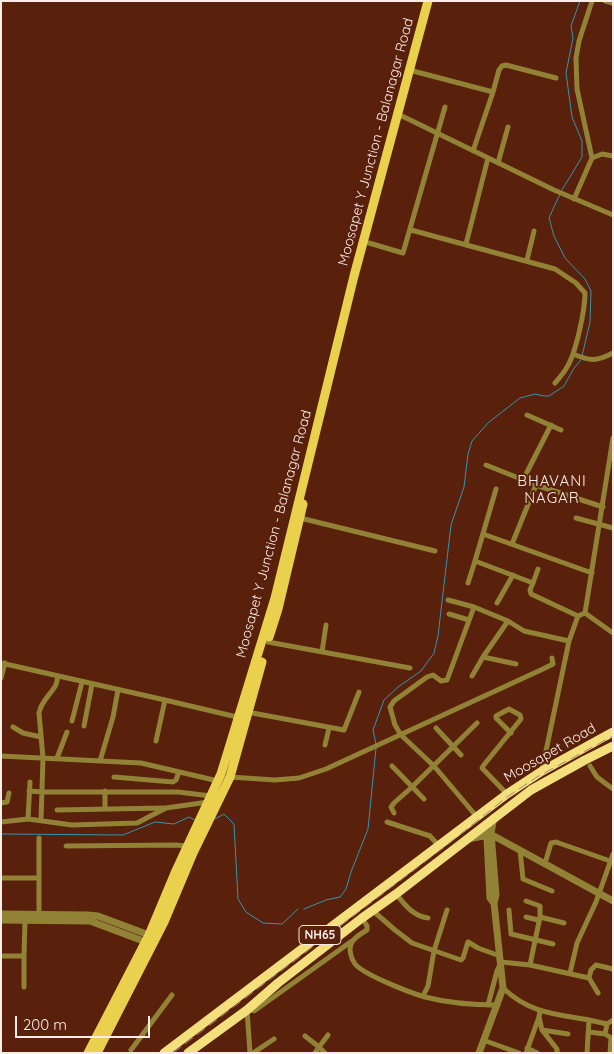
<!DOCTYPE html>
<style>
body{margin:0}
#map{position:relative;width:614px;height:1054px;overflow:hidden;background:#59200c;font-family:Quicksand,sans-serif}
canvas{display:block}
.frame{position:absolute;inset:0;border:2px solid #fbece7;pointer-events:none}
.scale{position:absolute;left:15px;top:1016px;width:135px;height:22px;box-sizing:border-box;border:2px solid #fbece7;border-top:0;padding-left:6px;font-size:15px;line-height:18px;white-space:nowrap;color:#fbece7;-webkit-text-stroke:4px #59200c;paint-order:stroke}
</style>
<div id="map">
<canvas width="614" height="1054"></canvas>
<div class="frame"></div>
<div class="scale">200 m</div>
</div>
<script>
const ctx = document.querySelector('canvas').getContext('2d');
ctx.lineJoin = 'round';
function trace(path, color, width, dash) { ctx.strokeStyle = color; ctx.lineWidth = width; ctx.lineCap = dash ? 'butt' : 'round'; ctx.setLineDash(dash || []); ctx.stroke(path); }
function write(font, color, halo, rows, align = 'center') {
  ctx.font = font + ' Quicksand,sans-serif'; ctx.lineWidth = 4; ctx.setLineDash([]); ctx.textBaseline = 'middle'; ctx.strokeStyle = halo; ctx.fillStyle = color; for (const [text, x, y, turn = 0] of rows) {
    ctx.save(); ctx.translate(x, y); ctx.rotate((+turn || 0) * Math.PI / 180); ctx.textAlign = isNaN(turn) ? turn : align; if (halo) ctx.strokeText(text, 0, 0); ctx.fillText(text, 0, 0); ctx.restore();
  }
}
trace(new Path2D(`
 M562 190 582 157V141L572 117 566 73 573 38 571 26 580 1
 M560 194 549 218 554 236 565 258 585 279 591 291 590 322 582 356
 M376 744 373 730 384 700 398 687 421 671 434 653 438 636 451 525 464 487 468 454 472 441 489 422 520 398 535 394 544 396H549L564 386 574 368 581 360
 M215 819 224 814 234 824 238 899 246 912 263 923 282 924 298 909
 M1 834 123 835 155 822 174 824 189 817 195 820
 M304 909 326 900 340 897 346 889 351 872 368 829 376 748`), '#3495ae', 1);
trace(new Path2D(`
 M605 1 613 3
 M413 71 493 92
 M402 116 554 190 613 215
 M473 151 493 92 499 70 502 66 506 65 556 78
 M592 158 602 154 613 156
 M498 163 508 127
 M574 199 592 158 577 89 576 58 579 41 592 1
 M411 230 555 269 576 283 585 293C585 310 576 353 567 367 564 373 559 378 555 383
 M369 243 403 253 445 107
 M466 244 488 158
 M527 260 534 231
 M573 354C590 361 596 362 613 353
 M527 415 561 430
 M486 465 536 485 603 507
 M523 480 551 425
 M496 489 475 561 533 583 530 590 531 594 578 616
 M300 518 435 551
 M576 518 613 528
 M483 534 592 573
 M512 544 536 485
 M468 583 475 561
 M533 583 538 569
 M448 600 474 607 508 621 524 631 569 641
 M497 603 513 575
 M474 607 447 680 441 681 433 675 427 677 394 701 390 707 395 725 401 735 434 766 477 817
 M585 613 613 633
 M449 614 469 620
 M268 642 410 668
 M322 652 326 625
 M483 657 516 664
 M1 663 165 700
 M472 676 483 657 508 621
 M1 678 5 663
 M247 712 344 730 359 692
 M72 721 82 682
 M84 726 92 684
 M13 727 23 733 41 737
 M436 728 461 755
 M156 741 165 700 237 717
 M325 745 329 728
 M1 756 141 763 218 781
 M57 758 67 732
 M100 761 113 717 118 690
 M392 766 424 799
 M590 766 597 777 613 789
 M542 770 569 641 578 616 585 613 613 438
 M114 777 173 782 176 780 179 772
 M230 777 275 780 299 778 326 769 543 669 553 664 552 658
 M29 791 43 792H178L211 796
 M105 791V809
 M507 794 482 768 483 766 521 719 520 715 509 709 496 716V718L511 733
 M1 803 7 802 9 793
 M57 810 164 808
 M394 813 391 807 394 803 412 787 477 723
 M28 819 30 782
 M41 820 43 758 39 713C41 702 49 696 54 688 57 685 57 679 58 676
 M1 822 28 819 72 825 137 823 166 808 208 802
 M387 822 430 836 439 846
 M66 846 176 845 187 846
 M520 850 523 879 552 891
 M546 860 551 843 556 842 610 861
 M1 878H39
 M396 894C405 905 413 916 428 918
 M526 901 540 906V917L530 965
 M372 910 395 930 412 943 461 960 463 958 468 942 478 948 500 956
 M509 910 511 934 553 944
 M39 914V838
 M526 917 538 920
 M540 917 564 923
 M362 918 367 926V930C362 933 355 937 352 942 348 948 351 959 355 964 364 975 411 993 425 997 448 1003 473 1005 498 1005
 M1 956H24L25 920
 M570 973 577 943 596 902 613 854
 M589 978 591 970 596 965 613 969
 M24 987V956
 M503 988C529 1013 555 1014 589 1020L587 1053
 M423 996 428 986 434 951 447 910
 M488 1005 497 971 501 962 530 965 589 978 598 993
 M250 1008 251 1010 254 1011 352 941
 M247 1010 250 1053
 M540 1011 539 1017 542 1030 568 1034
 M589 1020 607 1024
 M613 1020 607 1024 605 1034 613 1039
 M542 1030 557 1049V1053
 M589 1032 605 1034
 M305 1036 319 1047 328 1035
 M483 1040 519 1053
 M527 1048 537 1053
 M131 1050 172 995
 M253 1053 274 1039
 M315 1053 319 1047 325 1053
 M526 1053 539 1017
 M610 1053 611 1038`), '#918236', 5);
trace(new Path2D(`
 M481 829 613 901
 M468 839 483 836 487 838 490 898 494 903
 M1 914 88 915 98 916 149 935
 M1 920 90 921 146 942
 M479 1053 503 988 494 903 496 895 491 833 494 817`), '#918236', 7);
trace(new Path2D(`
 M269 637 278 609 303 504
 M88 1053 149 935 175 873 221 774 275 598 354 276 428 1
 M97 1053 164 922 193 853 230 777 262 662`), '#e9d04d', 9);
trace(new Path2D(`
 M164 1053 507 794 542 771 613 732
 M188 1053 247 1010 278 983 362 918 396 894 531 790 585 760 613 746`), '#f3e07c', 9);
trace(new Path2D(`
 M173 1053 447 845 507 797 537 777 613 736`), '#a78376', 1, [10, 5]);
for (const [x, y, w] of [
 [320,935,42]
]) { const box = new Path2D(); box.roundRect(x - w / 2, y - 9.5, w, 19, 4); ctx.fillStyle = '#59200c'; ctx.fill(box); trace(box, '#fbece7', 1); }
write('bold 12px', '#fbece7', null, [
 ["NH65",320,935]
]);
write('14px', '#fbece7', '#59200c', [
 ["Moosapet Y Junction - Balanagar Road",376,142,-75],
 ["Moosapet Y Junction - Balanagar Road",274,534,-75],
 ["Moosapet Road",550,753,-30]
]);
ctx.letterSpacing = '1px';
write('15px', '#fbece7', '#59200c', [
 ["BHAVANI",552,481],
 ["NAGAR",552,498]
]);
ctx.letterSpacing = '0px';
</script>
